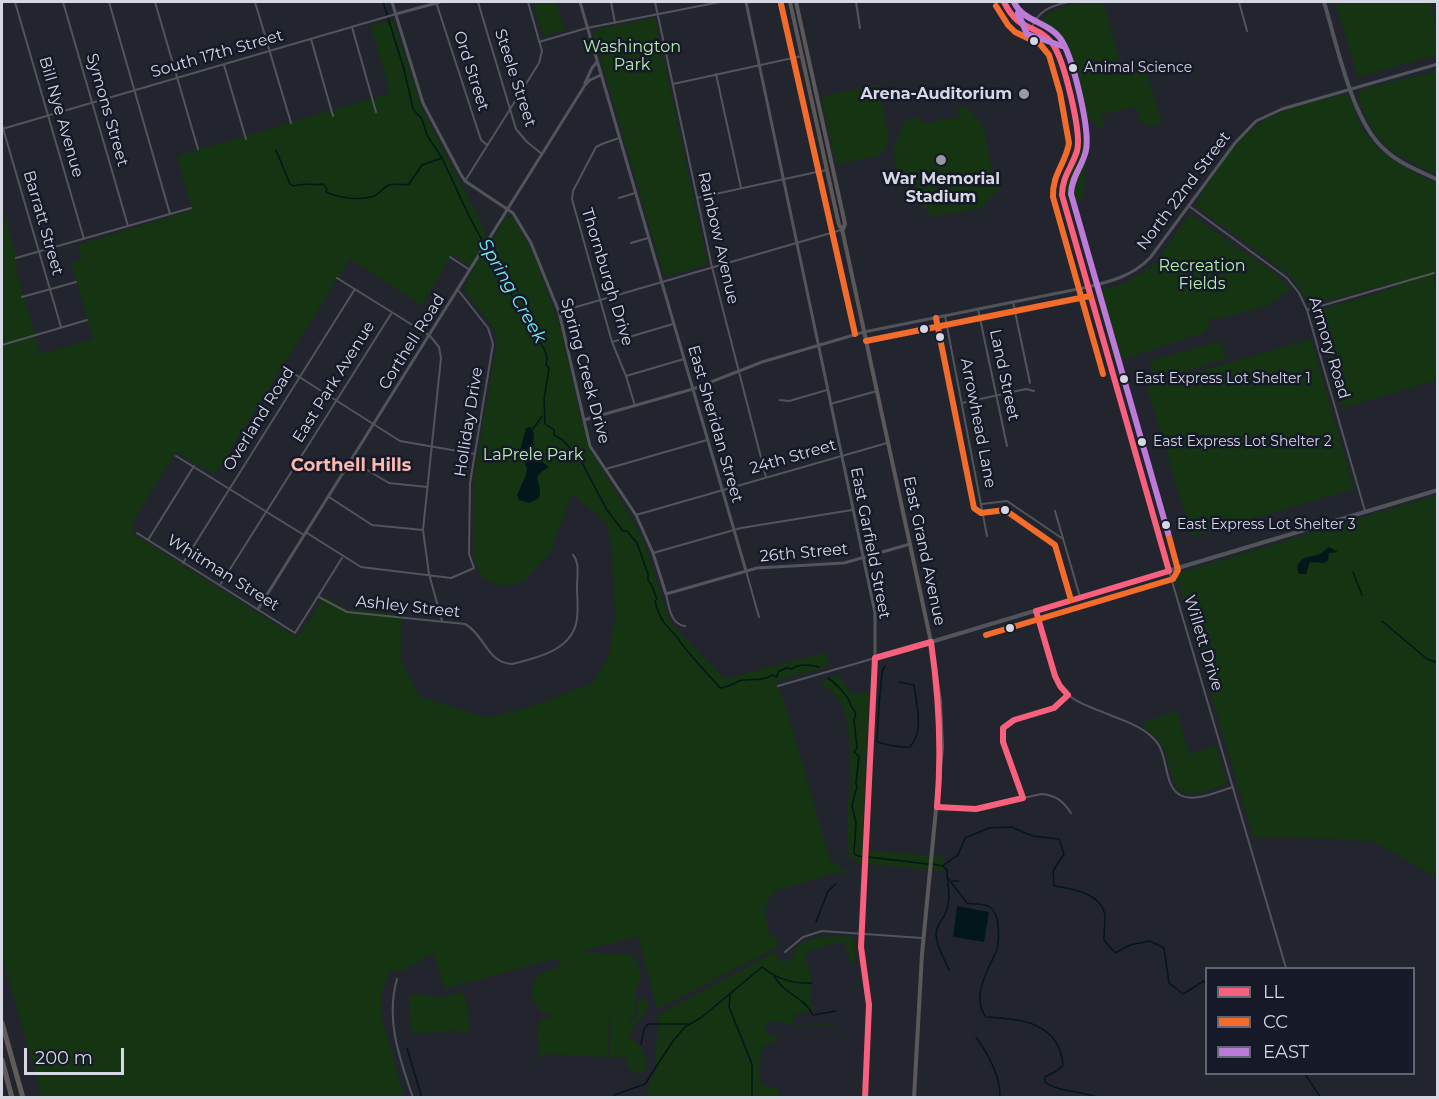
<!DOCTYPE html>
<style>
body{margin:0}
#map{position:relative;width:1439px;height:1099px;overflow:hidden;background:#23252e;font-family:Montserrat,sans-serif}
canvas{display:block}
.frame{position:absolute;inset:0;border:3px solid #d5d7e3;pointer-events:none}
.legend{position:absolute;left:1205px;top:967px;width:210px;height:108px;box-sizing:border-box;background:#161928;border:2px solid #626573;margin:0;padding:8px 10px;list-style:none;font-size:18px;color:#d5d7e3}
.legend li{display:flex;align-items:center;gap:12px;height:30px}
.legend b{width:30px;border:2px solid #626573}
.scale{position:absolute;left:24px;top:1048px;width:100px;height:27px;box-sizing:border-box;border:3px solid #d5d7e3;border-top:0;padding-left:8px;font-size:18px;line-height:21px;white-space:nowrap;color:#d5d7e3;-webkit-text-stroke:4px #161928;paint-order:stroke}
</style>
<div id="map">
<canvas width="1439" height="1099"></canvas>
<div class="frame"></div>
<ul class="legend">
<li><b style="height:8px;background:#f8607d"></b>LL</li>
<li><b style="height:8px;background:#f36c2b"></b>CC</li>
<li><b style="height:8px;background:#bd7bd9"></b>EAST</li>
</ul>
<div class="scale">200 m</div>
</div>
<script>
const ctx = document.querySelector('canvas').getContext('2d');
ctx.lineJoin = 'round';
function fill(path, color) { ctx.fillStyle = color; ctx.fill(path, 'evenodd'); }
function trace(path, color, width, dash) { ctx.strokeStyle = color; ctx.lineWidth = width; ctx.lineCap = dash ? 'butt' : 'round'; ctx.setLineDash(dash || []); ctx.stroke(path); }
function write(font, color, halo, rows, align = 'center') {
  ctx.font = font + ' Montserrat,sans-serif'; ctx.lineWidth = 5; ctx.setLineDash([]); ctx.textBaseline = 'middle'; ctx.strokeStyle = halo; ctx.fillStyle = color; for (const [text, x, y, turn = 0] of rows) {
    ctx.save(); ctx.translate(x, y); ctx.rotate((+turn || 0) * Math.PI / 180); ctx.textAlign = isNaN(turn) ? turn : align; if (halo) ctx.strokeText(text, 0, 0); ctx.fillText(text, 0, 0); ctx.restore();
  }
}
fill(new Path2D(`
 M533 2H556L565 30 543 36Z
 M1086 2H1103L1121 65 1143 59 1162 124 1149 127 1148 124H1141L1137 107 1101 114 1104 129C1071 115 1078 75 1063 48 1058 38 1048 31 1038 26 1046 8 1069 6 1086 2Z
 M1335 2H1430L1437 29V55L1358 77Z
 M655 18 707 261 706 265 666 276H664L593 32 595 30Z
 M393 20 422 109 483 226 486 235 481 243 486 250 506 217 512 216 534 255 562 333 580 417 591 452 631 517 645 545 668 617 675 628 725 679 826 652 829 666 776 681 780 694H782L831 863 836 862 842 869 852 871 833 874 777 890 768 899 765 914 769 932 779 943 774 949 657 1009 638 936 580 952 632 955 640 965V981L637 984 634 1017 629 1020V1023L633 1022 638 1013V999H645L648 1002C646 1017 633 1024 628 1037 640 1042 647 1057 647 1070L636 1074 635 1070 627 1069V1058L609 1057 611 1019H609L607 1057 544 1054V1058L539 1057 537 1028 541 1020 552 1016V1013L539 1012 540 1007 533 1002C531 980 535 971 559 968L558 958 444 989 433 953 403 971 389 972 381 995V1014L404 1097H42L2 955V205L18 262 14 264 40 354 93 339 71 262 82 259 78 245 192 210 177 156 390 93 371 26ZM452 254 475 268 463 288 494 329 497 342 473 483V558L481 577 488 582 507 586 524 581 550 553 572 494 607 523 612 551 615 620 608 658 592 683 539 704 488 718 420 697 401 662V614L346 609 325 596 297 638 132 533 136 526 132 523 176 452 215 474 350 259 422 306Z
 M1437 71H1438L1437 175C1393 154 1373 144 1358 95L1362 89Z
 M878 84 889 140 884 152 878 156 836 164 821 97Z
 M1339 95 1345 94 1349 97C1354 107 1356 118 1362 128 1379 157 1408 169 1437 184L1438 276 1433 278 1438 292 1437 380 1343 408 1315 311 1395 288 1394 283 1309 305 1299 287 1288 274 1197 207 1196 203C1215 175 1236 135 1268 118 1289 107 1316 102 1339 95Z
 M963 107 968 108 984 128 994 180 1000 179 1001 187 981 208 933 217 927 211 924 205 912 199 899 182 893 148 905 121 919 117 925 124 942 119 959 118 957 108Z
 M1081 134 1089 135 1083 198 1070 203C1053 180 1087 162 1081 134Z
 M1190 214 1273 272 1291 289 1269 305 1220 319 1214 317 1208 321 1209 326 1205 332 1115 362 1095 291 1124 284 1152 267Z
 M1311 339 1354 489 1192 537 1147 386Z
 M1221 341 1226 359 1155 380 1149 361Z
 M1437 495V878L1375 842 1334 839 1253 837 1176 574Z
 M837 674 853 694 870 692 868 710 862 850 944 857 943 871 858 863 849 857C848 848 847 838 847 829 847 796 864 694 818 685Z
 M1177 711 1189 754 1216 746 1227 784C1212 789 1182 804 1174 782 1170 770 1168 758 1163 746 1157 736 1147 732 1141 723Z
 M823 936 854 937 856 962 851 964 844 941 804 953 812 979 809 983 812 994 809 995 813 1010 794 1015 793 1023C806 1028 822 1022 836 1023V1025L803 1027 775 1021 767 1022 765 1028 769 1036 778 1034 773 1043 761 1048 759 1079 764 1086 779 1089 778 1097H649L648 1087 655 1071 658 1015 775 952 780 961H788L794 956 795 948 804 942Z
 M461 992 466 1000 470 1032 462 1033 461 1030 411 1034 409 996 419 994 438 998Z`), '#143412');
fill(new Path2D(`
 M531 427C538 437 529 448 537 457 540 461 545 464 549 467 527 479 544 480 539 498L529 503 519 500 517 495 526 475 527 469 520 450 526 428Z
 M1329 547 1338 552 1329 553 1328 560 1324 563 1310 562 1306 574H1299L1297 567C1302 555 1310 558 1320 554 1323 552 1326 549 1329 547Z
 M957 906 989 912 984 942 953 937Z`), '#03171a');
trace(new Path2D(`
 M383 2 404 69 413 109 422 119 427 135 442 158 469 216 530 329H533L537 336V340C544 346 549 356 546 365L549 368 544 400 545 424 554 430V435L563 440 581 461 607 510 623 531H627L637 543 648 574V581L651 584 657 599 655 601C659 619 667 627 678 638 680 645 713 679 720 688 730 687 732 684 739 681 750 678 763 682 772 675L777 677 778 672 786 668 792 669C799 663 811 665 819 667
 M276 150 290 184 294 186C304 182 313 186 323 184L327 189 326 192C340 198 359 201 374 196 380 193 382 188 389 185 396 183 402 186 409 184L422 165 442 158
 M533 429 542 416
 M1353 572 1362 595
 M1382 621 1427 659 1438 663
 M885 666 882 672 879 705 877 742C888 745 898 748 910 747 925 730 916 705 914 685L899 682
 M828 678C836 683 850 698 851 706 854 710 858 714 854 719L857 748 854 752 859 756 856 783 857 787 852 805 856 823 854 854 859 856 928 864
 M933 864 942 866 958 855 965 838 989 828 1011 827 1033 836 1059 839 1064 854 1053 871 1054 886C1072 889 1102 893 1105 916 1105 923 1104 932 1104 940L1115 953 1130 945 1150 941 1164 948 1169 983 1183 994 1204 981 1206 985
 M943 866 947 870C947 884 952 899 946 912 943 920 936 925 936 934 936 946 944 958 949 970
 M947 877 967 903C975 905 983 903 990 907 1000 914 1000 941 996 952 987 971 971 998 986 1017 1021 1019 1059 1022 1063 1065L1058 1070 1045 1077V1082C1059 1093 1082 1090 1099 1098
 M952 881H959
 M816 922 828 891 836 884
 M774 976C785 995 804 997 813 1015L836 1011
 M730 995 729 1007 752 1064V1098
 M976 1037C988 1054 1001 1077 1000 1098
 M641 1044 644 1029 648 1024H688
 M407 1048 422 1098
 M1305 1074 1321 1098
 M614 1095 645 1084 673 1041 685 1027 702 1017 762 967C777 979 794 984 812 983`), '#03171a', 1.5);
trace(new Path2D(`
 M15 2 84 239
 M63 2 128 226
 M109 2 170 214
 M155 2 198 149
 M255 2 291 123
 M436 2 481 140 487 145
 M478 2 516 129 527 142 542 154
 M611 2 615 23
 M655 2 712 267 766 477
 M856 2 860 28
 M1239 2 1247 31
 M352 27 376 112
 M1031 30C1037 11 1050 6 1068 2
 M311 39 333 116
 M539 42 587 28 720 2
 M224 65 246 139
 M716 74 741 188
 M673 84 802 56
 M2 125 61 327
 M2 129 396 14
 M619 138 602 144 596 147 573 191 572 199 612 342 626 376 635 406
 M465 181 539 63 542 51 528 2
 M619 198 635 193
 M697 198 826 170
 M1189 206 1287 278 1299 293 1307 310 1365 511
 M631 243 648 238
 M450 257 470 270
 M16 258 191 208
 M337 278 430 336 439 347 441 358 423 530 429 574 442 621
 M22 297 76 282
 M1013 302 1030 383
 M978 309 1007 446
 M1307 310 1434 273
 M559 312 841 230
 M945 316 987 536
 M612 342 673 324
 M2 345 87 320
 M282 366 400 441 475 454
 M626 376 684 359
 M780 400 789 401 827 390
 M962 403 1026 389 1034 391
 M830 404 877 391
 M176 456 304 535
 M352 461 389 483 427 487
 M606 469 707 440
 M329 497 372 525 423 530
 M982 504 1007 501 1063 539
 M1055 511 1080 597
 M636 515 887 443
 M137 533 295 633 342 558
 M307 533 361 567 451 578 474 568 469 554 470 483 493 344 488 328 458 290
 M148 540 194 466
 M653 553 741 528 852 510
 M183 563 355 289
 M746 571 759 617
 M1169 571 1286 968
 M220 585 391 314
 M666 594C669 606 670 624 685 626
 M319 597 347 612 465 624C485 635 487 663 512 664 536 658 569 651 576 624 579 612 577 599 577 587 577 576 580 563 573 555
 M1036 612C1042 633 1049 678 1066 693 1078 704 1096 709 1110 715 1125 721 1143 727 1154 739 1169 753 1163 786 1180 795 1194 803 1219 791 1233 787
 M778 686 875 658
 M1023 798 1016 774 1003 742V728L1014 720 1054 708 1068 695
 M937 807 976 809 1041 794C1056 795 1063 801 1071 813
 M785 952 803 937 822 931 922 938
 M397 979C385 1020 400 1059 413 1098`), '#52545b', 2);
trace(new Path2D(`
 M392 2 423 103 460 173 465 181 513 213 531 243 559 312 590 446 636 515 653 553 666 594 757 568 844 563 910 544
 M580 2 746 571
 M746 2 875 613V685L871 722 861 947 862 965 869 1005 865 1098
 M1004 2C1016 34 1034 23 1052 43 1066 60 1075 120 1078 143 1077 164 1059 172 1062 195L1169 571
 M396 14 440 2
 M585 83 592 68 597 62
 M584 420 693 389 762 362 864 332 1088 287C1112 281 1132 276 1150 258L1235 143 1256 121 1282 109 1438 64
 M258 609 585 85 590 80 601 75
 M876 658 931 642`), '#52545b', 3);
trace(new Path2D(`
 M1324 2C1337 44 1352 122 1385 150 1400 164 1420 171 1438 180
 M931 642 1438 490`), '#52545b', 4);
trace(new Path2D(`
 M790 2 839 225 842 229 931 642 940 701 942 747 922 954 914 1098
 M796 2 845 224 843 229`), '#5b5859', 4);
trace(new Path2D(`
 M2 1023 23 1098
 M2 1060 12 1098`), '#625c59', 5);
trace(new Path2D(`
 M1004 2C1019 33 1036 23 1052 43 1064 59 1082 133 1077 151 1072 167 1062 177 1062 195L1169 571
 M1036 611 1169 571
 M1036 611 1055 676 1060 686 1068 695
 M931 642C939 697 942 751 937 807
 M875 658 931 642
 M1023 798 1003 742V728L1014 720 1054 708 1068 695
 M937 807 976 809 1023 798
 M865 1098 869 1005 861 947 875 658`), '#f8607d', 6);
trace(new Path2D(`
 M781 4 855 334
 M996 6 1008 25 1015 32 1040 44 1049 55 1060 93 1069 143C1066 163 1052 174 1053 197L1103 374
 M936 318 974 508 981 513 1005 510 1055 545 1071 600
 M866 341 1090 296
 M986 635 1173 579 1178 570 1168 533`), '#f36c2b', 6);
trace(new Path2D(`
 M1014 2C1023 22 1047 21 1060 38 1073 56 1090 129 1086 150 1083 166 1071 177 1071 194L1168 533
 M1018 13 1027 34 1062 46`), '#bd7bd9', 6);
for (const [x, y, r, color] of [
 [1034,41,5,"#d5d7e3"],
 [1073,68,5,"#d5d7e3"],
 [1024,94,6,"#9799a4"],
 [941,160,6,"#9799a4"],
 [924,329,5,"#d5d7e3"],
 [940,337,5,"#d5d7e3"],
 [1124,379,5,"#d5d7e3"],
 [1142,442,5,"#d5d7e3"],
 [1005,510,5,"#d5d7e3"],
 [1166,525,5,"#d5d7e3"],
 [1010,628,5,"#d5d7e3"]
]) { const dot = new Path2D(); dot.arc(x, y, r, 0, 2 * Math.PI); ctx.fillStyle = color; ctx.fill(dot); trace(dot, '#161928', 2); }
write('14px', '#d5d7e3', '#161928', [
 ["Animal Science",1084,68],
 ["East Express Lot Shelter 1",1135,379],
 ["East Express Lot Shelter 2",1153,442],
 ["East Express Lot Shelter 3",1177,525]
], 'left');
write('16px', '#b3efac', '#161928', [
 ["Washington",632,47],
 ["Park",632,65],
 ["Recreation",1202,266],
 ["Fields",1202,284],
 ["LaPrele Park",533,455]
]);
write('16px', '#d5d7e3', '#161928', [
 ["South 17th Street",217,54,-16],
 ["Ord Street",471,71,72],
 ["Steele Street",515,78,72],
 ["Symons Street",107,110,74],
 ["Bill Nye Avenue",61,117,74],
 ["North 22nd Street",1184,191,-53],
 ["Barratt Street",43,223,74],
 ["Rainbow Avenue",718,238,77],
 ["Thornburgh Drive",607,277,73],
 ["Corthell Road",412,342,-58],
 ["Armory Road",1329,348,73],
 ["Spring Creek Drive",585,371,75],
 ["Land Street",1004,375,78],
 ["East Park Avenue",334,382,-58],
 ["Overland Road",259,419,-58],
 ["Holliday Drive",469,422,-81],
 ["Arrowhead Lane",978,423,79],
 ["East Sheridan Street",715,424,74],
 ["24th Street",793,457,-16],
 ["East Garfield Street",870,543,79],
 ["East Grand Avenue",924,551,78],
 ["26th Street",804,553,-5],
 ["Whitman Street",223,573,32],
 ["Ashley Street",408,607,6],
 ["Willett Drive",1203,643,73]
]);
write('bold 16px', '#d5d7e3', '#161928', [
 ["Arena-Auditorium",1012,94],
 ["War Memorial",941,179,"center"],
 ["Stadium",941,197,"center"]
], 'right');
write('italic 18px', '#74eef6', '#161928', [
 ["Spring Creek",512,291,60]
]);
write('bold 18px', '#fbb8ae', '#161928', [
 ["Corthell Hills",351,466]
]);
</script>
